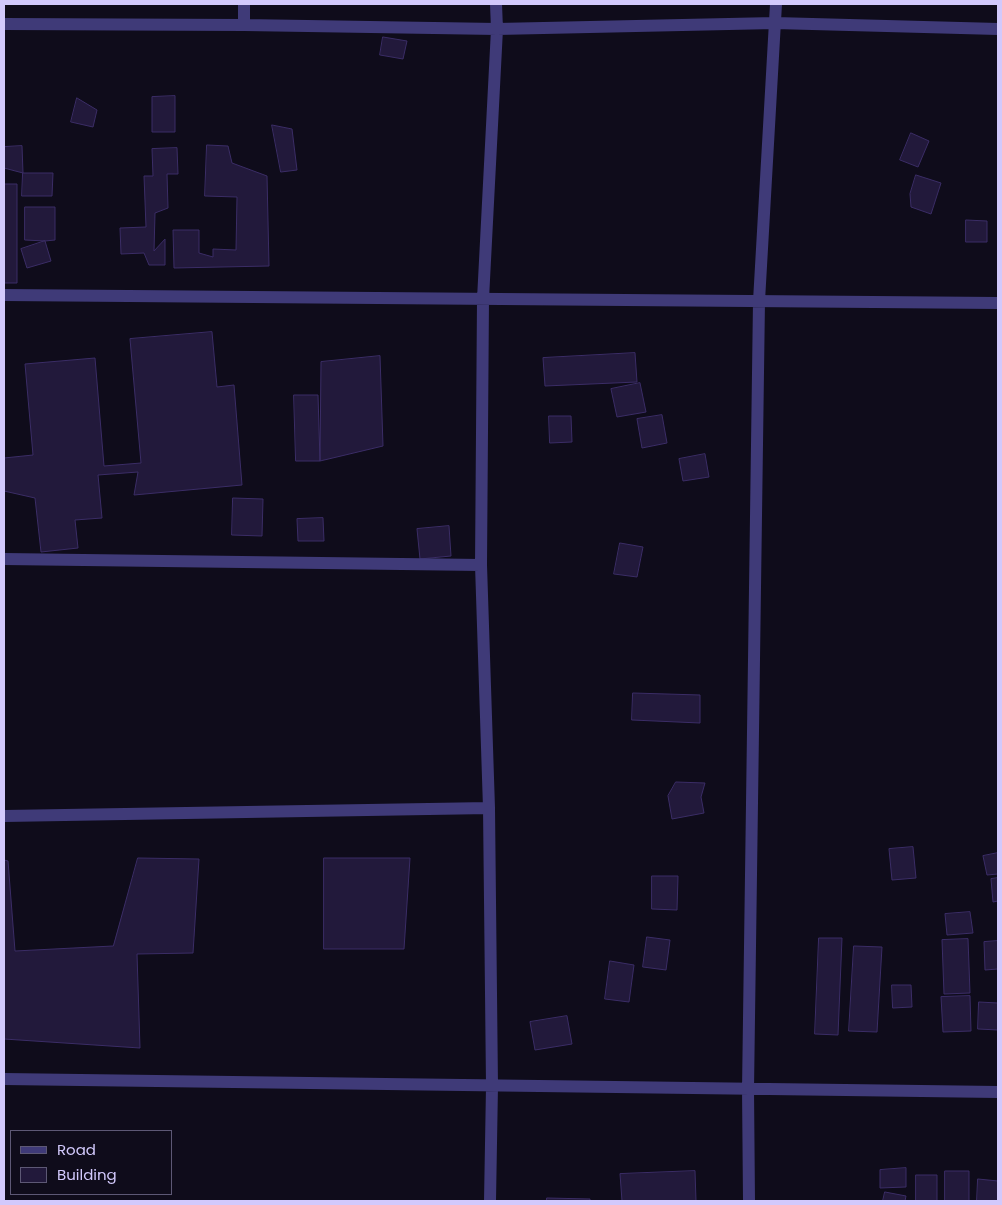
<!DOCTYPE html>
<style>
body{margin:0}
#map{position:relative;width:1002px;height:1205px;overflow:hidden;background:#0f0c1b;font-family:Poppins,sans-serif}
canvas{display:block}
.frame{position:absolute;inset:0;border:5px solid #d2c9fc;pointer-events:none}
.legend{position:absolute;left:10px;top:1130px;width:162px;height:65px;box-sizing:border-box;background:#0f0c1b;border:1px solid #5d5875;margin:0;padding:6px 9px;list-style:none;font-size:15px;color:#d2c9fc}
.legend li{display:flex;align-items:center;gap:10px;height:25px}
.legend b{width:25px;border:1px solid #5d5875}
</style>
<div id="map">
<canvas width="1002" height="1205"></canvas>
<div class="frame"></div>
<ul class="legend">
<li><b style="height:6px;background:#3f3a78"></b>Road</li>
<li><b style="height:14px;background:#22193b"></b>Building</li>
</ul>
</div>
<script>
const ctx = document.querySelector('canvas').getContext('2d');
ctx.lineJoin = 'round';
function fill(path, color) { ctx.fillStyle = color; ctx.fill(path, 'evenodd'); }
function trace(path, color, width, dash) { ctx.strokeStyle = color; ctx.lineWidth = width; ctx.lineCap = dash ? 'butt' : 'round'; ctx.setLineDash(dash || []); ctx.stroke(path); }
const building = new Path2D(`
 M383 37 407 41 403 59 380 55Z
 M175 96V132H152V97Z
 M77 98 97 110 93 127 71 122Z
 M272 125 292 129 297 170 281 172Z
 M911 133 929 141 918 167 900 160Z
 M207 145 228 146 232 163 267 176 269 266 174 268 173 230H199V253L213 257V249L236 250 237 197 205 196Z
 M22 146 23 173 4 168V147Z
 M177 148 178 174H167L168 208 155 213 154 251 165 239V265H149L144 253 121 254 120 228 146 227 144 176H153L152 149Z
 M23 173H53L52 196H22Z
 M916 175 941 183 931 214 911 207 910 194Z
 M4 184H17V283H4Z
 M25 207H55V240L45 241 25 240Z
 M966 220 987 221V242H966Z
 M45 241 51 261 27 268 21 249Z
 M212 332 217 387 234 385 242 485 134 495 138 472 98 475 102 518 75 520 78 548 41 552 35 498 4 491V458L33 455 25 364 95 358 104 466 141 463 130 339Z
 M635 353 637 382 545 386 543 358Z
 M380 356 383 446 320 461 321 362Z
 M640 383 646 412 617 417 611 389Z
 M294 395H318L320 461H296Z
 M662 415 667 443 642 448 637 419Z
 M549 416H571L572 442 550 443Z
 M705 454 709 477 683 481 679 459Z
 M233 498 263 499 262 536 232 535Z
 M323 518 324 541H298L297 519Z
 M449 526 451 556 420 559 417 529Z
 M620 543 643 547 637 577 614 574Z
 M633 693 700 695V723L632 720Z
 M676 782 705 783 701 797 704 813 672 819 668 796Z
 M913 847 916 878 892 880 889 849Z
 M998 853V874L987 875 983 856Z
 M138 858 199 859 193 953 137 954 140 1048 4 1039V860L8 861 15 951 113 946Z
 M324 858H410L404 949H324Z
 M652 876H678L677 910 652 909Z
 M998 878V901L993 902 991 879Z
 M970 912 973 933 947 935 945 914Z
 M647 937 670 940 666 970 643 967Z
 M819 938H842L838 1035 815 1034Z
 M968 939 970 993 944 994 942 940Z
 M998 941V969L985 970 984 942Z
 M854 946 882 947 877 1032 849 1031Z
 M610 961 634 965 629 1002 605 999Z
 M892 985H911L912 1007 893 1008Z
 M970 996 971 1031 943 1032 941 997Z
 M979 1002 998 1003V1030L978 1029Z
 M567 1016 572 1044 535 1050 530 1022Z
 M906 1168V1187L880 1188V1170Z
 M695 1171 696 1201H622L620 1174Z
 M945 1171H969V1201H945Z
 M916 1175H937V1201H916Z
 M978 1179 998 1181V1201H977Z
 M885 1192 906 1196 905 1201H883Z
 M547 1198 590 1199V1201H547Z`);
fill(building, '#22193b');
trace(building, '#3b2d66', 1);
trace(new Path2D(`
 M4 24 244 25 497 29 775 23 998 29
 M244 25V4
 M4 295 998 303
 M4 559 481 565
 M4 816 489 808
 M4 1079 998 1092
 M490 1201 492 1086 489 808 481 565 483 299 497 29 496 4
 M749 1201 748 1089 759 301 776 4`), '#3f3a78', 12);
</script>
